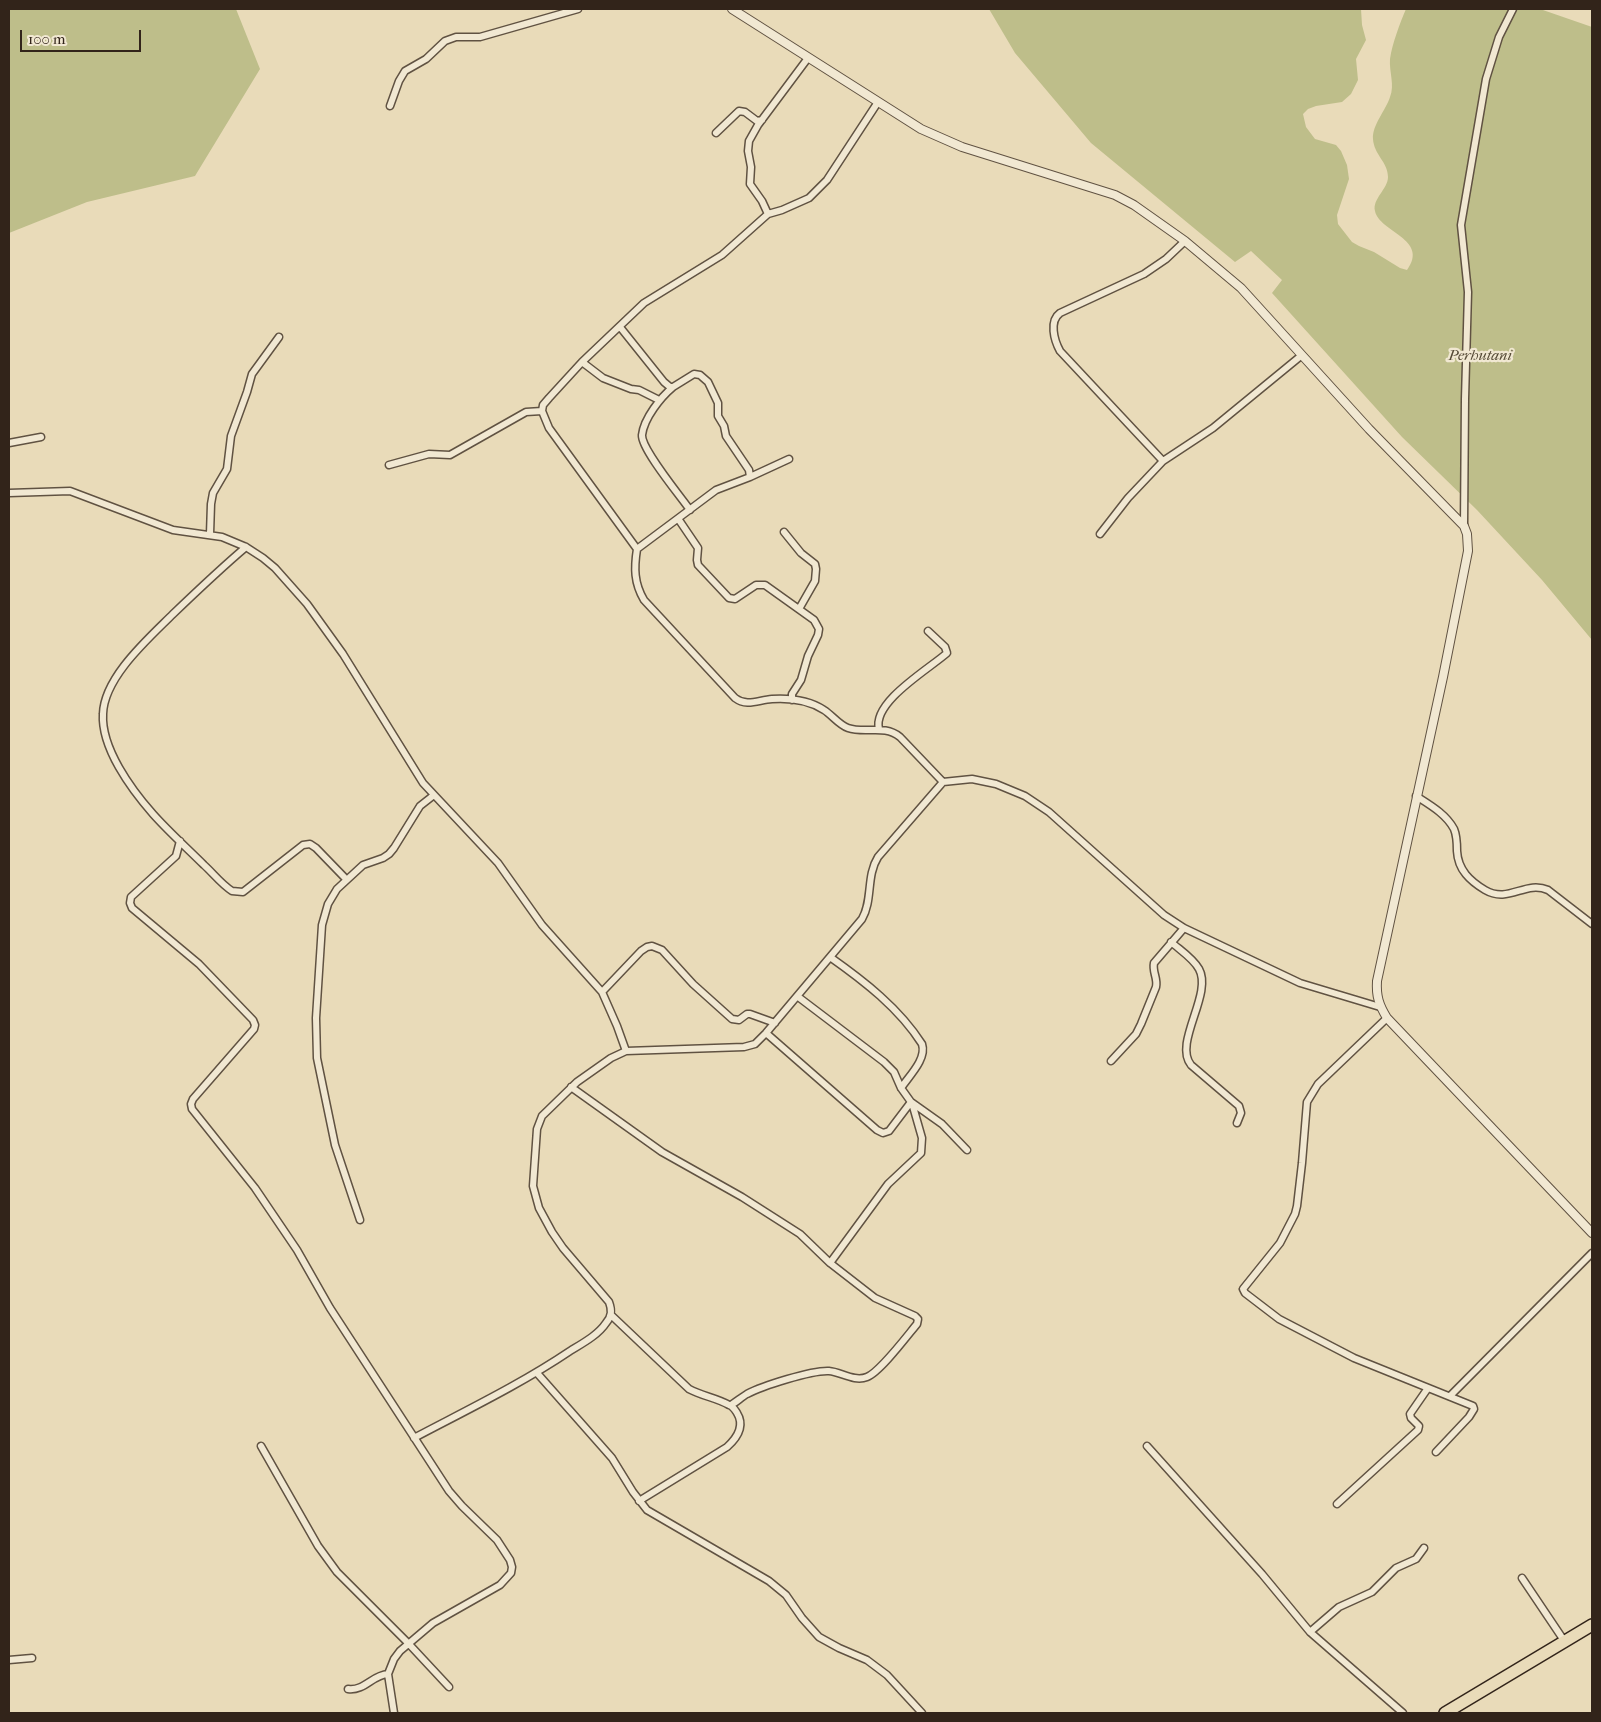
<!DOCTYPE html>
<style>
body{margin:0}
#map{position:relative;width:1601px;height:1722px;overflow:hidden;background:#e9dbb9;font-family:"IM FELL French Canon",serif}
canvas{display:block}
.frame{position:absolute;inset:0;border:10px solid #32241a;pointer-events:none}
.scale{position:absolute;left:20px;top:30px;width:121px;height:22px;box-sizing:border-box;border:2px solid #32241a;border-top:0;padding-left:6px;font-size:15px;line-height:18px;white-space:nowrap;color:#32241a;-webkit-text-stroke:4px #f1e8d2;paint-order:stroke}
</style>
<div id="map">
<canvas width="1601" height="1722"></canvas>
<div class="frame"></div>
<div class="scale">100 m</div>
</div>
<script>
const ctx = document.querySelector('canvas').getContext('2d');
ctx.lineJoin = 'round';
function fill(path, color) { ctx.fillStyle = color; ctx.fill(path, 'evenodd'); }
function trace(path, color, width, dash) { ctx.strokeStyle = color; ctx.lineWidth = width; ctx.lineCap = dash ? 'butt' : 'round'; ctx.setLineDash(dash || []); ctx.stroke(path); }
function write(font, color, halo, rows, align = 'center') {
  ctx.font = font + ' "IM FELL French Canon",serif'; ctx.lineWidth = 4.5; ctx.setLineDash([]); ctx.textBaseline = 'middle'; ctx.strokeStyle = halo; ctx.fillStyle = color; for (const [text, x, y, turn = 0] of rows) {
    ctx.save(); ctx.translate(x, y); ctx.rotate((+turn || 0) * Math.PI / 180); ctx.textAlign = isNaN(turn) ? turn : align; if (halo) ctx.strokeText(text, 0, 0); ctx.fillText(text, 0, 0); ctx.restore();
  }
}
fill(new Path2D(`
 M9 9H236L260 69 195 176 87 202 9 233Z
 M989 9H1361L1362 25 1366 40 1356 59 1358 80 1351 94 1342 102 1316 106 1308 109 1303 114 1306 127 1315 139 1336 145 1341 151 1347 165 1349 179 1337 215 1338 224 1352 242 1359 246 1374 252 1400 268 1407 270C1430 239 1379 232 1375 211 1372 199 1388 189 1388 177 1388 162 1374 155 1373 139 1372 125 1386 110 1390 97 1395 85 1389 72 1390 59 1392 44 1400 23 1406 9H1540L1592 27V640L1542 580 1477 510 1402 437 1272 293 1282 280 1251 251 1235 262 1091 143 1015 53Z`), '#bebe8a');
const minor = new Path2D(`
 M878 102 827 180 809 198 782 210 768 214 722 255 644 303 582 362 549 398 543 405 542 411 549 428 637 549C634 568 634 583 644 600L735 698C747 707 758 700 772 699 789 698 809 700 824 710 832 715 839 725 848 728 866 734 884 724 900 737L943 782
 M390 106 399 81 405 71 426 59 445 41 456 37H480L578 9
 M716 133 739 111 745 112 757 121 762 120
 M768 214 762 201 750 184 751 167 748 151 749 141 758 125 808 58
 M620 327 664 382 670 387H673L694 374 700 375 708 382 718 403V416L724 426 726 436 749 470 750 477
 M582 362 603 378 631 389 639 390 659 400
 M673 387C661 397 644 418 642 435 641 449 681 497 690 510
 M9 443 41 437
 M1163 461 1060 351C1054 340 1049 321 1060 313L1144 274 1166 259 1185 241
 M389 465 429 454 450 455 526 412 542 411
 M9 493 70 491 173 530 222 537 246 547 263 558 275 568 307 604 343 654 423 783 498 863 542 925 602 992 617 1026 626 1051 744 1047 755 1044 766 1033 862 919C873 900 866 876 878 857L943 782 972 779 996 784 1025 796 1049 812 1164 915 1184 928 1300 983 1380 1007
 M679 520 698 548 697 560 698 565 729 598 735 599 756 585H765L814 620 819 629 818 635 808 656 801 680 792 694V700
 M1464 526 1465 399 1468 292 1461 225 1486 79 1499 37 1513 9
 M784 532 801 553 815 564 816 569 815 581 799 609
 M210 534 211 504 213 493 227 469 231 436 247 392 252 374 279 337
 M1100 534 1128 498 1163 461 1213 428 1302 355
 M246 547C220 569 197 591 173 614 149 638 104 677 103 714 101 748 131 789 153 814 169 832 187 848 204 865 213 873 221 884 232 891L243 892 303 845 310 844 316 848 346 879
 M637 549 716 490 750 477 789 459
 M879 729C872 702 929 669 947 653L945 647 928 631
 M1416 796C1430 805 1446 814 1454 829 1457 836 1457 844 1457 851 1458 870 1470 881 1485 890 1509 904 1525 880 1548 890L1592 924
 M180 841 176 856 131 897 130 903 132 908 199 964 253 1020 255 1025 254 1029 193 1099 191 1104 192 1109 255 1188 297 1250 330 1308 449 1491 462 1506 497 1540 510 1560 512 1567 511 1573 500 1585 433 1623 400 1651 394 1659 388 1674 394 1713
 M1171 942C1180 950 1193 958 1199 969 1213 994 1173 1043 1191 1065L1239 1106 1241 1113 1237 1123
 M830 957C864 981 899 1008 922 1044 927 1059 909 1076 901 1088
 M602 992 641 951 647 947 652 946 662 950 693 984 732 1019 739 1020 747 1014H750L775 1023
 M797 996 884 1062 894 1072 901 1088 911 1102 942 1124 967 1150
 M1387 1018 1318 1084 1307 1102 1302 1163 1297 1206 1295 1214 1280 1243 1243 1289 1245 1293 1279 1319 1354 1358 1473 1406 1474 1409 1469 1417 1436 1452
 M766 1033 877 1130 883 1133 889 1131 911 1102
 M1111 1061 1136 1034 1141 1024 1156 987C1158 978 1152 972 1154 963L1184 928
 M571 1087 662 1152 742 1197 800 1234 830 1263 875 1298 915 1316 918 1319 917 1324C907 1336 880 1372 867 1377 854 1382 841 1372 829 1371 812 1370 762 1386 747 1394 742 1397 736 1402 731 1405
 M360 1220 335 1145 317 1058 316 1018 322 925 328 904 337 889 363 865 383 858 389 854 394 848 420 806 434 795
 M830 1263 888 1184 921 1153 922 1138 912 1103
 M611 1315 689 1389C702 1396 717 1398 729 1405 733 1406 735 1410 737 1413 745 1426 737 1438 727 1447L639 1501
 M537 1373 612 1458 633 1492 647 1510 769 1581 786 1595 802 1618 819 1637 839 1648 867 1660 887 1675 922 1713
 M1450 1396 1592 1253
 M414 1438C467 1410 521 1384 570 1351 583 1343 598 1335 606 1323 612 1316 612 1310 609 1302L563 1248 552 1232 539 1208 533 1186 537 1129 542 1116 577 1082 611 1058 626 1051
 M261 1446 318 1546 337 1572 408 1643 449 1687
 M1147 1446 1262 1574 1310 1632 1403 1713
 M1337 1504 1418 1430 1419 1426 1411 1418 1410 1414 1428 1388
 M1522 1578 1565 1642
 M1310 1632 1339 1607 1372 1592 1396 1568 1416 1559 1424 1548
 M9 1660 32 1658
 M348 1689C365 1691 372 1675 388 1674`);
const tertiary = new Path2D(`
 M732 9 921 129 962 147 1115 195 1134 205 1185 241 1241 288 1369 429 1464 526 1467 534 1468 551 1443 677 1377 981C1376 996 1379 1005 1387 1018L1592 1233`);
const trunk = new Path2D(`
 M1445 1713 1592 1625`);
trace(minor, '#605242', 9);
trace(tertiary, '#605242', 10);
trace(trunk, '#32241a', 14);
trace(minor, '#f1e8d2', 6);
trace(tertiary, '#f1e8d2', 8);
trace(trunk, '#e9dbb9', 11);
write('italic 15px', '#554a36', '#f1e8d2', [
 ["Perhutani",1480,356]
]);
</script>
